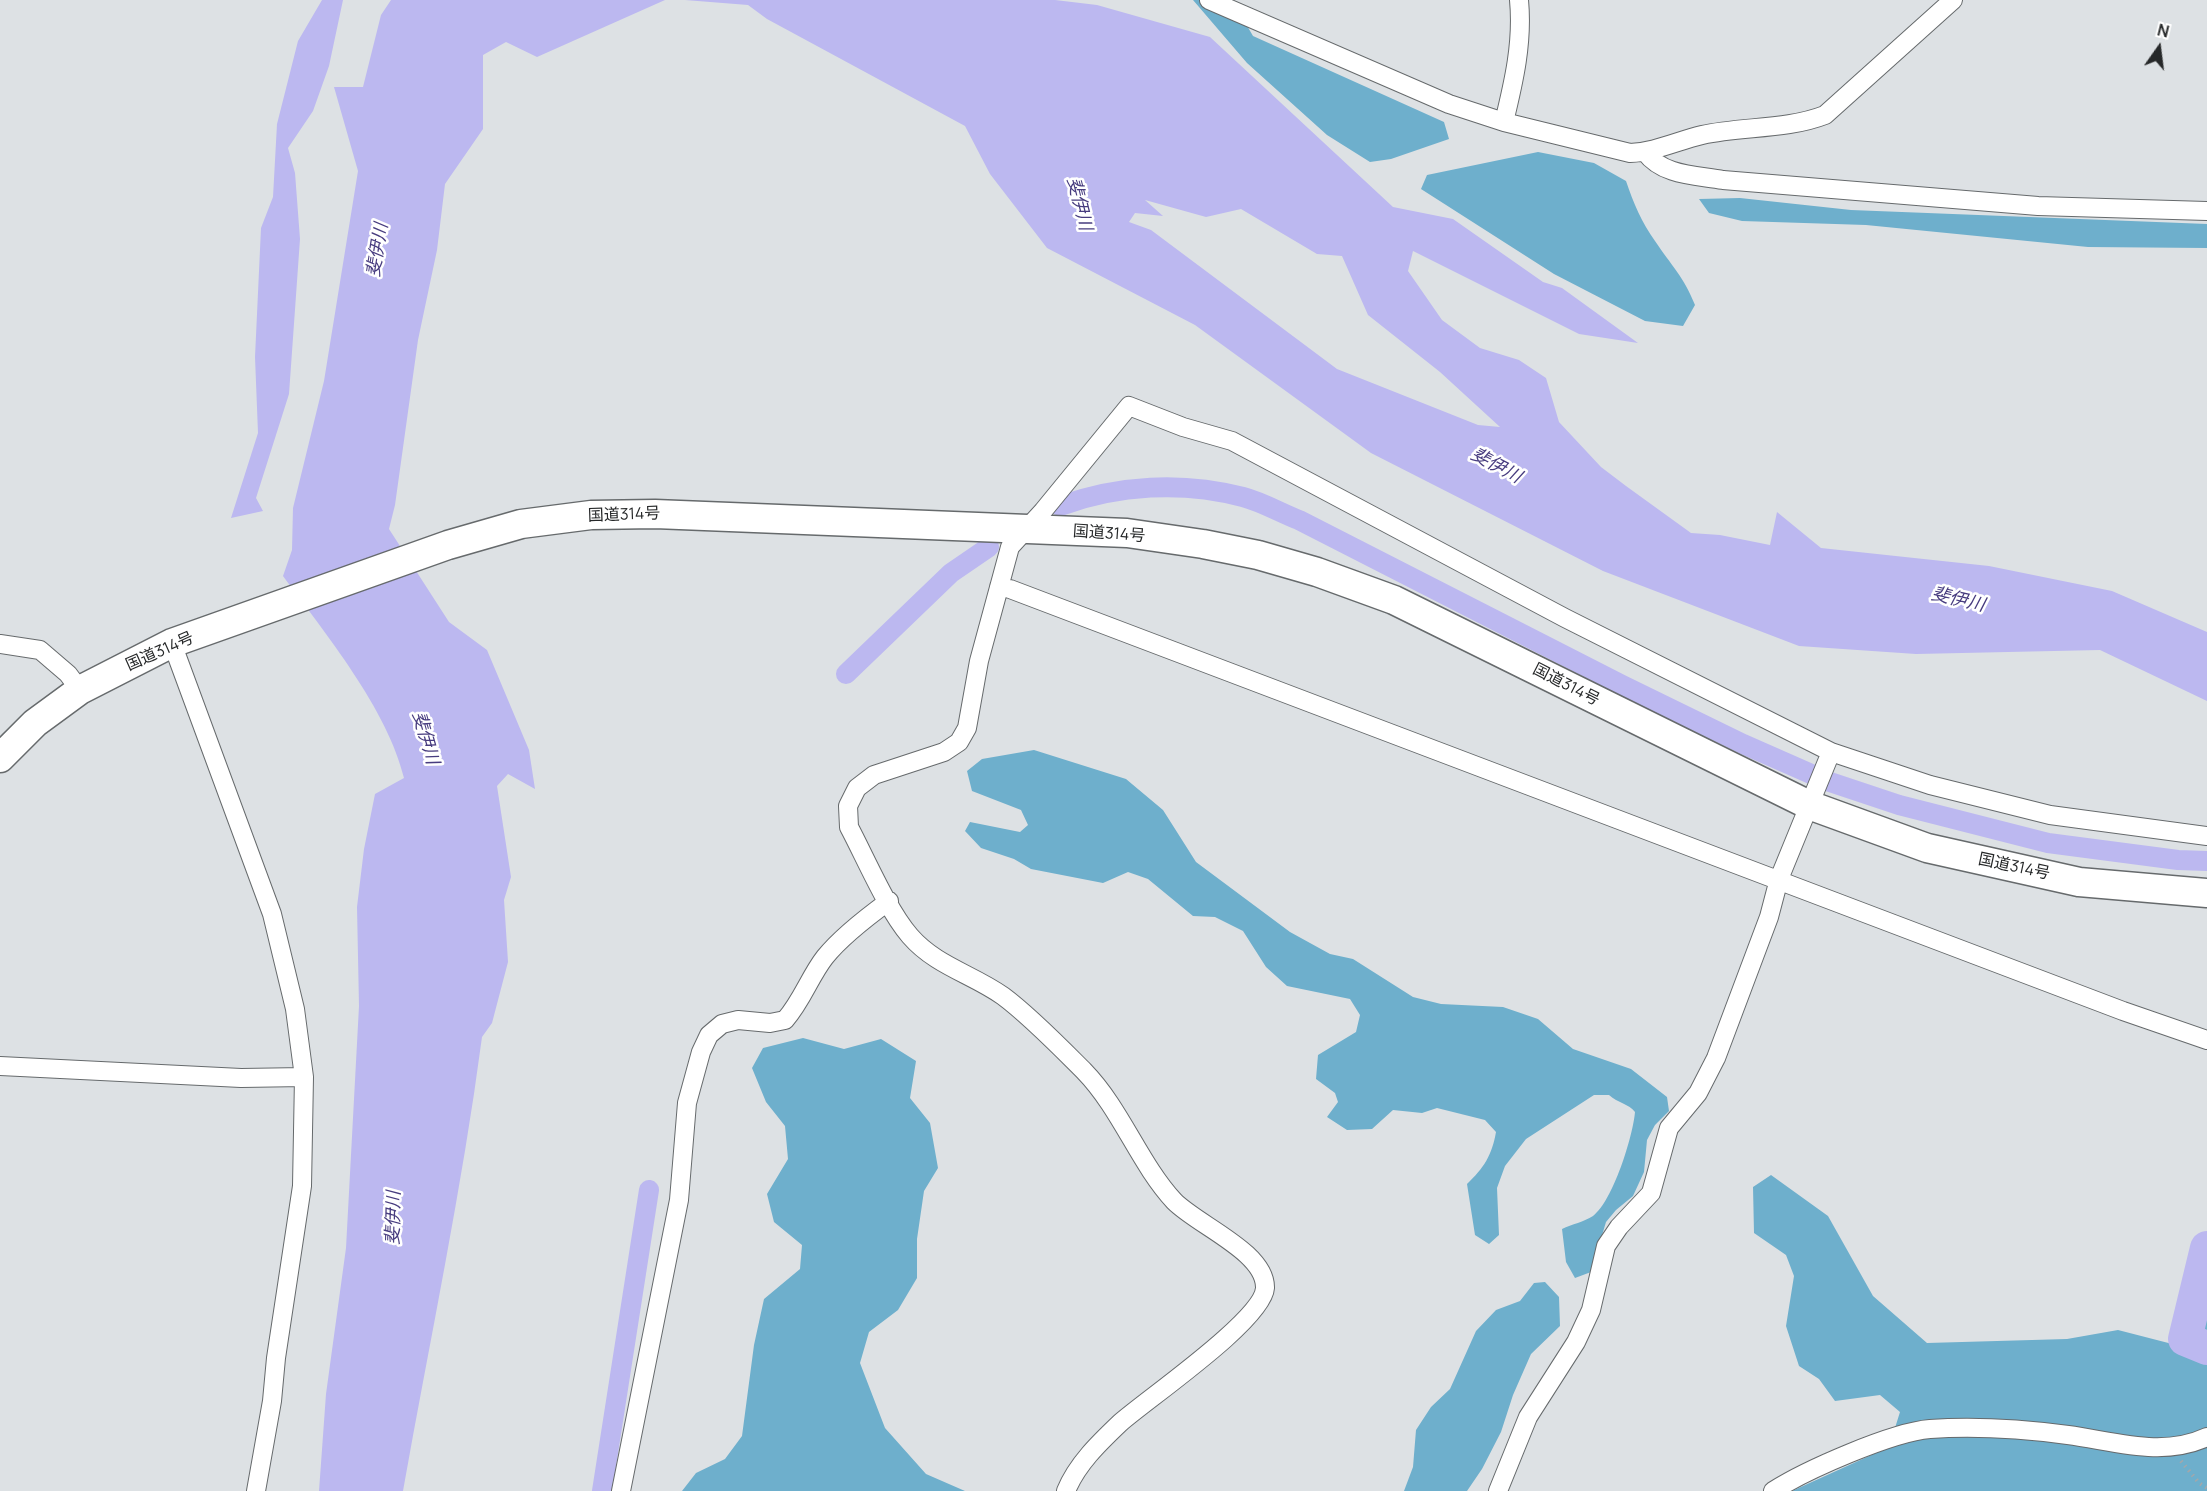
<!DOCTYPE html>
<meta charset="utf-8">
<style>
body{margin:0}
#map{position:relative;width:2207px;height:1491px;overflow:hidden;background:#dde1e4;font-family:Manrope,sans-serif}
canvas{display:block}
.north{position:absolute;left:2129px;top:18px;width:60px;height:60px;-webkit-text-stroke:4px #fff;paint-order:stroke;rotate:14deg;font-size:16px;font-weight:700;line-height:24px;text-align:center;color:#262829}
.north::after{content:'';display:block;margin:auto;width:21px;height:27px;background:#262829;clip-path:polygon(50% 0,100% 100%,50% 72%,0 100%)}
</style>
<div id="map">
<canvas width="2207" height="1491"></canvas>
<div class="north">N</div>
</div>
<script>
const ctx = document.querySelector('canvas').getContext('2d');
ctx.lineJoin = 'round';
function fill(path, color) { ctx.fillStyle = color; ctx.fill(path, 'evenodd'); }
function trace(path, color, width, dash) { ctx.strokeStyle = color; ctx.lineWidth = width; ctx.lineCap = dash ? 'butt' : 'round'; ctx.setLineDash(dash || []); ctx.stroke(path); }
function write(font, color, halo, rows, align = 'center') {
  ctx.font = font + ' Manrope,"Noto Sans JP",sans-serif'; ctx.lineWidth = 5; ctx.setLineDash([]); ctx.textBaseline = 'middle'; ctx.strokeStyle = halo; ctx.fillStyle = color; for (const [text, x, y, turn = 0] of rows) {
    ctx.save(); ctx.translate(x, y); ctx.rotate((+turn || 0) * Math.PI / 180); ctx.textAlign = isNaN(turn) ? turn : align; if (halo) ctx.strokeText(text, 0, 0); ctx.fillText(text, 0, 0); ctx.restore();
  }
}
fill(new Path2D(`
 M1193 0H1232L1253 36 1444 122 1449 139 1391 159 1370 162 1327 135 1247 63Z
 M1538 152 1594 163 1626 181C1633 202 1642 223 1655 241 1671 265 1684 277 1695 305L1683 326 1645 321 1554 274 1421 189 1427 175Z
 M1740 198 1851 210 2207 224V248L2088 247 1866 225 1742 221 1709 213 1699 199Z
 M1034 750 1126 779 1163 810 1196 862 1290 932 1330 954 1353 959 1413 997 1441 1004 1503 1007 1538 1019 1573 1049 1631 1069 1667 1097 1669 1111 1655 1125 1647 1140 1644 1172 1633 1196 1616 1210 1606 1222 1591 1272 1575 1278 1566 1262 1562 1229C1572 1224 1584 1222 1593 1216 1613 1201 1633 1136 1635 1112 1629 1104 1618 1103 1609 1095H1594L1526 1139 1505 1166 1497 1188 1499 1235 1489 1244 1475 1235 1467 1184C1484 1168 1492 1155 1496 1132L1485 1120 1437 1108 1422 1113 1393 1110 1372 1129 1347 1130 1327 1117 1338 1102 1335 1093 1316 1079 1318 1055 1356 1032 1360 1015 1350 999 1287 986 1266 967 1243 931 1215 917 1193 916 1148 879 1128 872 1103 883 1031 869 1014 859 981 848 965 831 970 822 1020 832 1028 825 1021 810 972 791 967 771 982 759Z
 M803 1038 844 1049 881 1039 916 1061 910 1098 930 1123 938 1168 924 1191 917 1239V1278L898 1310 869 1332 860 1363 885 1428 926 1474 965 1491H682L696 1473 725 1459 742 1436 754 1345 764 1299 800 1269 802 1245 774 1222 767 1194 788 1159 785 1126 766 1102 752 1068 763 1048Z
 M1771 1175 1828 1216 1873 1296 1927 1343 2067 1339 2118 1330 2180 1346 2207 1317V1491H1792L1889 1447 1900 1412 1880 1395 1835 1401 1819 1379 1799 1366 1786 1326 1794 1276 1786 1255 1754 1233 1753 1187Z
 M1545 1282 1559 1297 1560 1326 1531 1354 1513 1395 1501 1432 1482 1469 1467 1491H1404L1413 1467 1416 1430 1431 1407 1450 1389 1476 1331 1496 1310 1520 1301 1534 1283Z`), '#6eafcc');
fill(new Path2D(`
 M322 0H343L329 66 313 111 288 148 295 173 300 239 289 394 256 498 263 511 231 518 258 433 255 357 261 228 273 197 277 124 298 41Z
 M391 0H665L537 57 506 42 483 55V129L445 184 437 250 418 340 395 505 389 529 449 622 487 650 529 750 535 789 508 774 497 786 511 877 504 900 508 962 492 1023 482 1037C462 1189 430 1339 403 1491H319L326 1394 346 1248 359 1006 357 907 364 849 375 794 404 778C388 710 325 633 283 576L292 550 293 508 324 381 358 171 334 87H363L381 15Z
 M685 0H1055L1097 5 1210 37 1393 207 1453 219 1543 282 1562 288 1638 343 1579 334 1413 251 1408 271 1442 320 1480 348 1519 360 1546 378 1559 422 1601 467 1626 486 1691 533 1720 535 1770 545 1777 512 1821 548 1989 566 2112 591 2207 632V701L2100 650 1916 654 1799 646 1603 571 1371 453 1195 325 1047 248 990 174 965 126 767 19 748 5ZM1145 200 1206 217 1241 209 1317 254 1342 256 1368 315 1440 372 1500 427 1478 425 1337 369 1151 230 1129 222 1135 213 1163 216Z`), '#bcb8f0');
trace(new Path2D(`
 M1060 506C1118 485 1182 481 1243 497 1262 502 1281 513 1299 520L1622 685 1743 744 1827 781 1899 805 2048 843 2178 860 2207 861
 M846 674 951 573 989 547
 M602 1491 649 1190`), '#bcb8f0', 20);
trace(new Path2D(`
 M2207 1248 2185 1339 2207 1348`), '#bcb8f0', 34);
const minor = new Path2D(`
 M1209 0 1449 104 1504 122 1630 153C1655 152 1677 141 1702 135 1743 126 1786 130 1825 115L1953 0
 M1504 122C1514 81 1523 42 1519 0
 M1645 152C1663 176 1695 175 1723 180L2038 206 2207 211
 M999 587 1010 589 2123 1011 2207 1040
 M172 643 272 914 295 1009 304 1077 302 1186 276 1358 272 1401 256 1491
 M0 644 40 650 68 674 80 690
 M0 1066 241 1078 304 1077
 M621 1491 679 1200 687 1103 701 1052 709 1035 722 1024 738 1020 770 1023 785 1020C802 1001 810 976 825 957 842 936 867 917 889 901
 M1066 1491C1077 1464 1099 1443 1120 1423 1147 1399 1263 1320 1265 1288 1266 1252 1197 1225 1174 1201 1139 1163 1121 1109 1084 1071 1060 1047 1030 1016 1003 996 972 974 936 966 910 936 887 909 866 859 849 827L848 806 857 788 874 775 944 752 959 742 967 728 979 661 1010 547 1043 511 1129 406 1183 427 1232 441 1565 618 1831 752 1930 785 2050 815 2207 836
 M1498 1491 1528 1417 1576 1342 1591 1310 1606 1246 1619 1227 1651 1193 1669 1128 1698 1093 1716 1058 1769 917 1779 879 1831 752
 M1773 1491C1806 1470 1892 1432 1930 1429 1975 1426 2023 1429 2068 1435 2114 1441 2162 1458 2207 1437`);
const trunk = new Path2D(`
 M0 758 35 723 80 690 172 643 448 545 521 524 591 515 655 514 1127 533 1203 544 1258 555 1317 572 1394 600 1809 805 1927 848 2079 882 2207 893`);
trace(minor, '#666a6c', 20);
trace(trunk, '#666a6c', 31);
trace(new Path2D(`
 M2181 1461 2199 1483 2207 1488`), '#a4a7aa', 4, [1.5, 4.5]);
trace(minor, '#fff', 18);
trace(trunk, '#fff', 28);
write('16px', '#262829', '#fff', [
 ["国道314号",624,515,-2],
 ["国道314号",1109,534,4],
 ["国道314号",160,652,-24],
 ["国道314号",1566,685,27],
 ["国道314号",2014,867,12]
]);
write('italic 18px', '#473c7f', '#fff', [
 ["斐伊川",1079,204,76],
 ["斐伊川",378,250,-81],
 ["斐伊川",1496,466,28],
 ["斐伊川",1958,600,13],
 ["斐伊川",425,738,74],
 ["斐伊川",394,1218,-89]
]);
</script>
